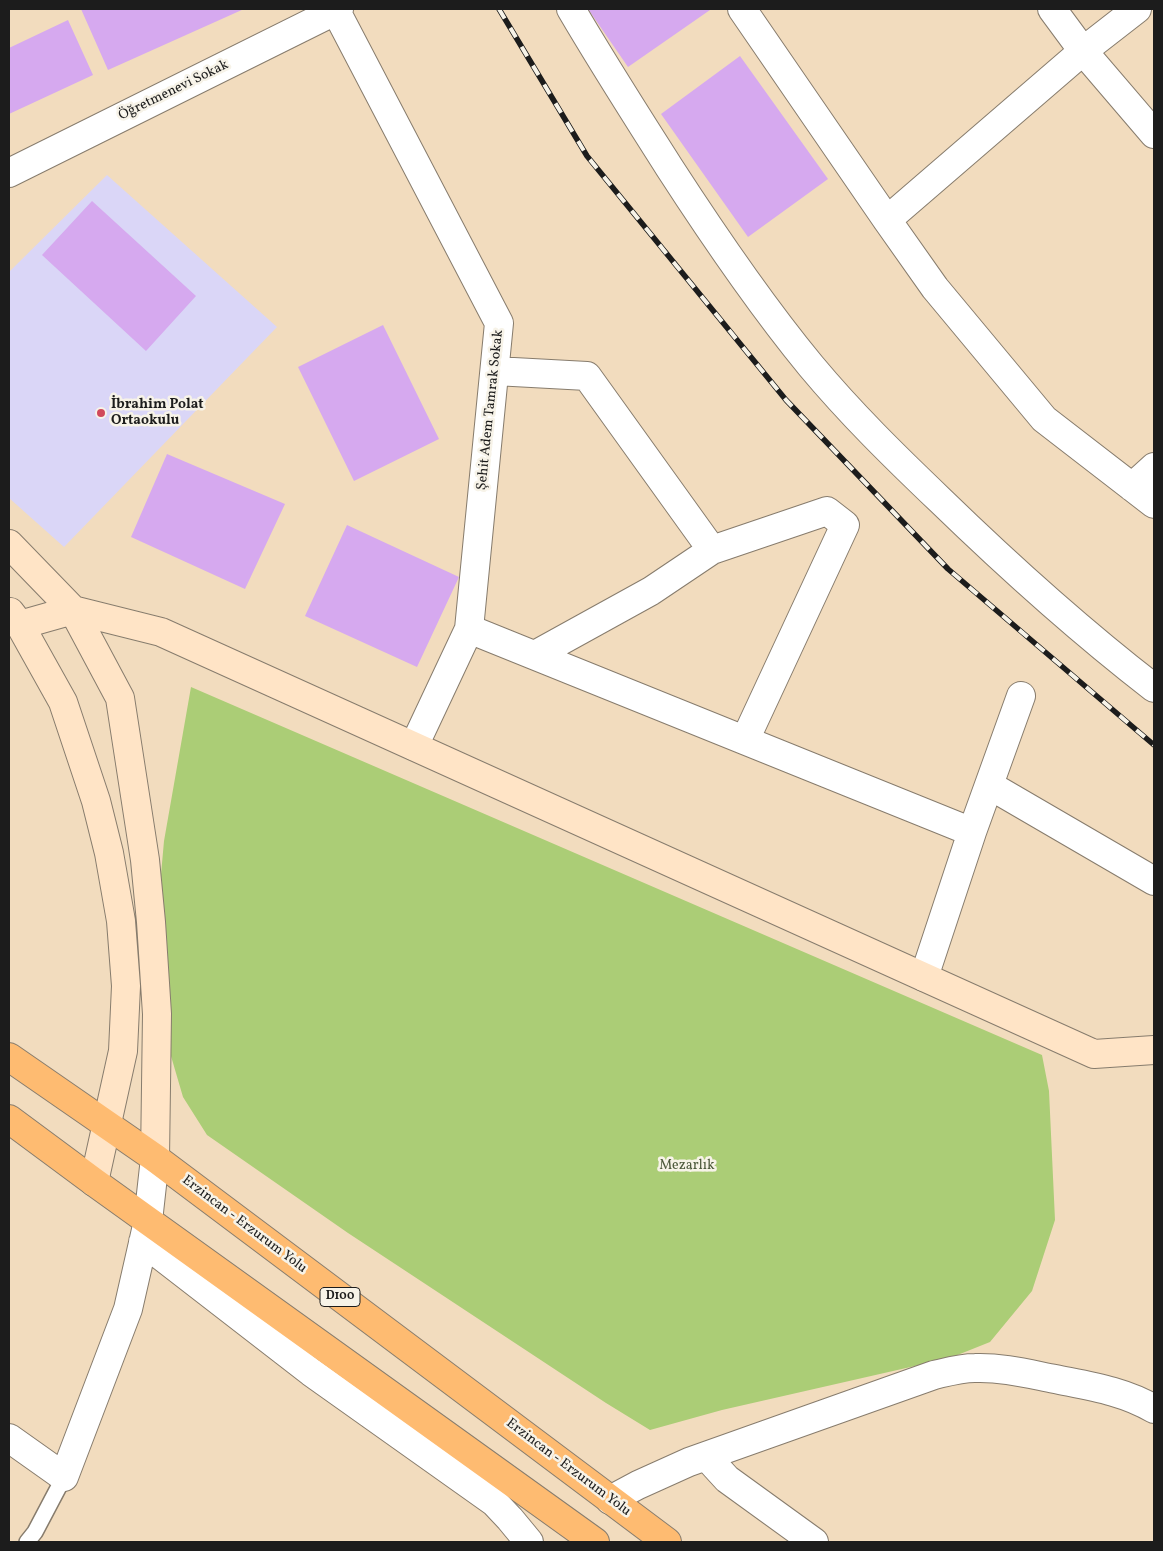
<!DOCTYPE html>
<meta charset="utf-8">
<style>
body{margin:0}
#map{position:relative;width:1163px;height:1551px;overflow:hidden;background:#f2dcbe;font-family:Vollkorn,serif}
canvas{display:block}
.frame{position:absolute;inset:0;border:10px solid #1c1c1c;pointer-events:none}
</style>
<div id="map">
<canvas width="1163" height="1551"></canvas>
<div class="frame"></div>
</div>
<script>
const ctx = document.querySelector('canvas').getContext('2d');
ctx.lineJoin = 'round';
function fill(path, color) { ctx.fillStyle = color; ctx.fill(path, 'evenodd'); }
function trace(path, color, width, dash) { ctx.strokeStyle = color; ctx.lineWidth = width; ctx.lineCap = dash ? 'butt' : 'round'; ctx.setLineDash(dash || []); ctx.stroke(path); }
function write(font, color, halo, rows, align = 'center') {
  ctx.font = font + ' Vollkorn,serif'; ctx.lineWidth = 5; ctx.setLineDash([]); ctx.textBaseline = 'middle'; ctx.strokeStyle = halo; ctx.fillStyle = color; for (const [text, x, y, turn = 0] of rows) {
    ctx.save(); ctx.translate(x, y); ctx.rotate((+turn || 0) * Math.PI / 180); ctx.textAlign = isNaN(turn) ? turn : align; if (halo) ctx.strokeText(text, 0, 0); ctx.fillText(text, 0, 0); ctx.restore();
  }
}
fill(new Path2D(`
 M107 175 277 327 64 547 9 498V272Z`), '#dad6f7');
fill(new Path2D(`
 M191 687 1042 1055 1049 1091 1055 1220 1032 1291 990 1342 950 1358 722 1410 650 1430 606 1403 348 1233 207 1135 183 1097 166 1039 153 964 164 841Z`), '#abcd76');
fill(new Path2D(`
 M81 9H244L108 70Z
 M588 9H709L710 10 628 67Z
 M68 20 93 75 9 114V48Z
 M740 56 828 179 748 237 661 114Z
 M92 201 196 296 146 351 42 255Z
 M383 325 439 439 354 481 298 367Z
 M167 454 285 504 245 589 131 537Z
 M347 525 459 577 417 667 305 616Z`), '#d6a9ef');
const lane = new Path2D(`
 M27 1542 35 1532 64 1477`);
const street = new Path2D(`
 M571 9C602 62 636 115 669 167 713 235 759 303 811 366 851 414 895 457 940 500 1008 566 1079 630 1154 688
 M742 9 887 220 935 288 1044 419 1154 504
 M1052 9 1083 51 1154 134
 M336 11 499 323 469 629 414 746
 M9 173 339 9
 M887 220 1083 51 1137 9
 M495 371 587 376 712 550 827 511 845 525 745 740
 M1132 487 1154 467
 M469 629 972 832
 M535 655 651 591 712 550
 M989 785 1154 881
 M924 977 972 832 1021 696
 M143 1242 311 1372 494 1502 510 1519 529 1542
 M9 1438 64 1477 128 1309 148 1221 155 1158
 M706 1456 727 1479 814 1542
 M610 1500 638 1485 689 1462 934 1375C947 1372 961 1368 975 1368 1002 1367 1029 1374 1055 1379 1089 1386 1124 1391 1154 1409`);
const secondary = new Path2D(`
 M9 544 73 610 120 698 145 860 151 922 157 1014 155 1158
 M10 612 20 625 63 702 96 801 109 853 121 921 126 986 123 1051 94 1182
 M20 625 73 610 161 632 1094 1054 1154 1050`);
const highway = new Path2D(`
 M9 1057 155 1158 667 1542
 M9 1119 94 1182 595 1542`);
trace(lane, '#877c6d', 18);
trace(street, '#877c6d', 30);
trace(secondary, '#877c6d', 30);
trace(highway, '#877c6d', 30);
trace(lane, '#fff', 15);
trace(street, '#fff', 28);
trace(secondary, '#ffe4c6', 28);
trace(highway, '#febb71', 28);
const rail = new Path2D(`
 M499 9 587 156 786 400 948 569 1154 745`);
trace(rail, '#1c1c1c', 5.5);
trace(rail, '#f7f3e8', 4, [11]);
for (const [x, y, r, color] of [
 [101,413,5,"#d1495b"]
]) { const dot = new Path2D(); dot.arc(x, y, r, 0, 2 * Math.PI); ctx.fillStyle = color; ctx.fill(dot); trace(dot, '#f7f3e8', 2); }
for (const [x, y, w] of [
 [340,1297,40]
]) { const box = new Path2D(); box.roundRect(x - w / 2, y - 9.5, w, 19, 4); ctx.fillStyle = '#f7f3e8'; ctx.fill(box); trace(box, '#1c1c1c', 1); }
write('bold 12px', '#1c1c1c', null, [
 ["D100",340,1297]
]);
write('14px', '#1c1c1c', '#f7f3e8', [
 ["Öğretmenevi Sokak",174,91,-26],
 ["Şehit Adem Tamrak Sokak",491,410,-84],
 ["Erzincan - Erzurum Yolu",244,1225,37],
 ["Erzincan - Erzurum Yolu",568,1468,37]
]);
write('bold 14px', '#1c1c1c', '#f7f3e8', [
 ["İbrahim Polat",111,405],
 ["Ortaokulu",111,421]
], 'left');
write('14px', '#4e5a3c', '#f7f3e8', [
 ["Mezarlık",687,1166]
]);
</script>
